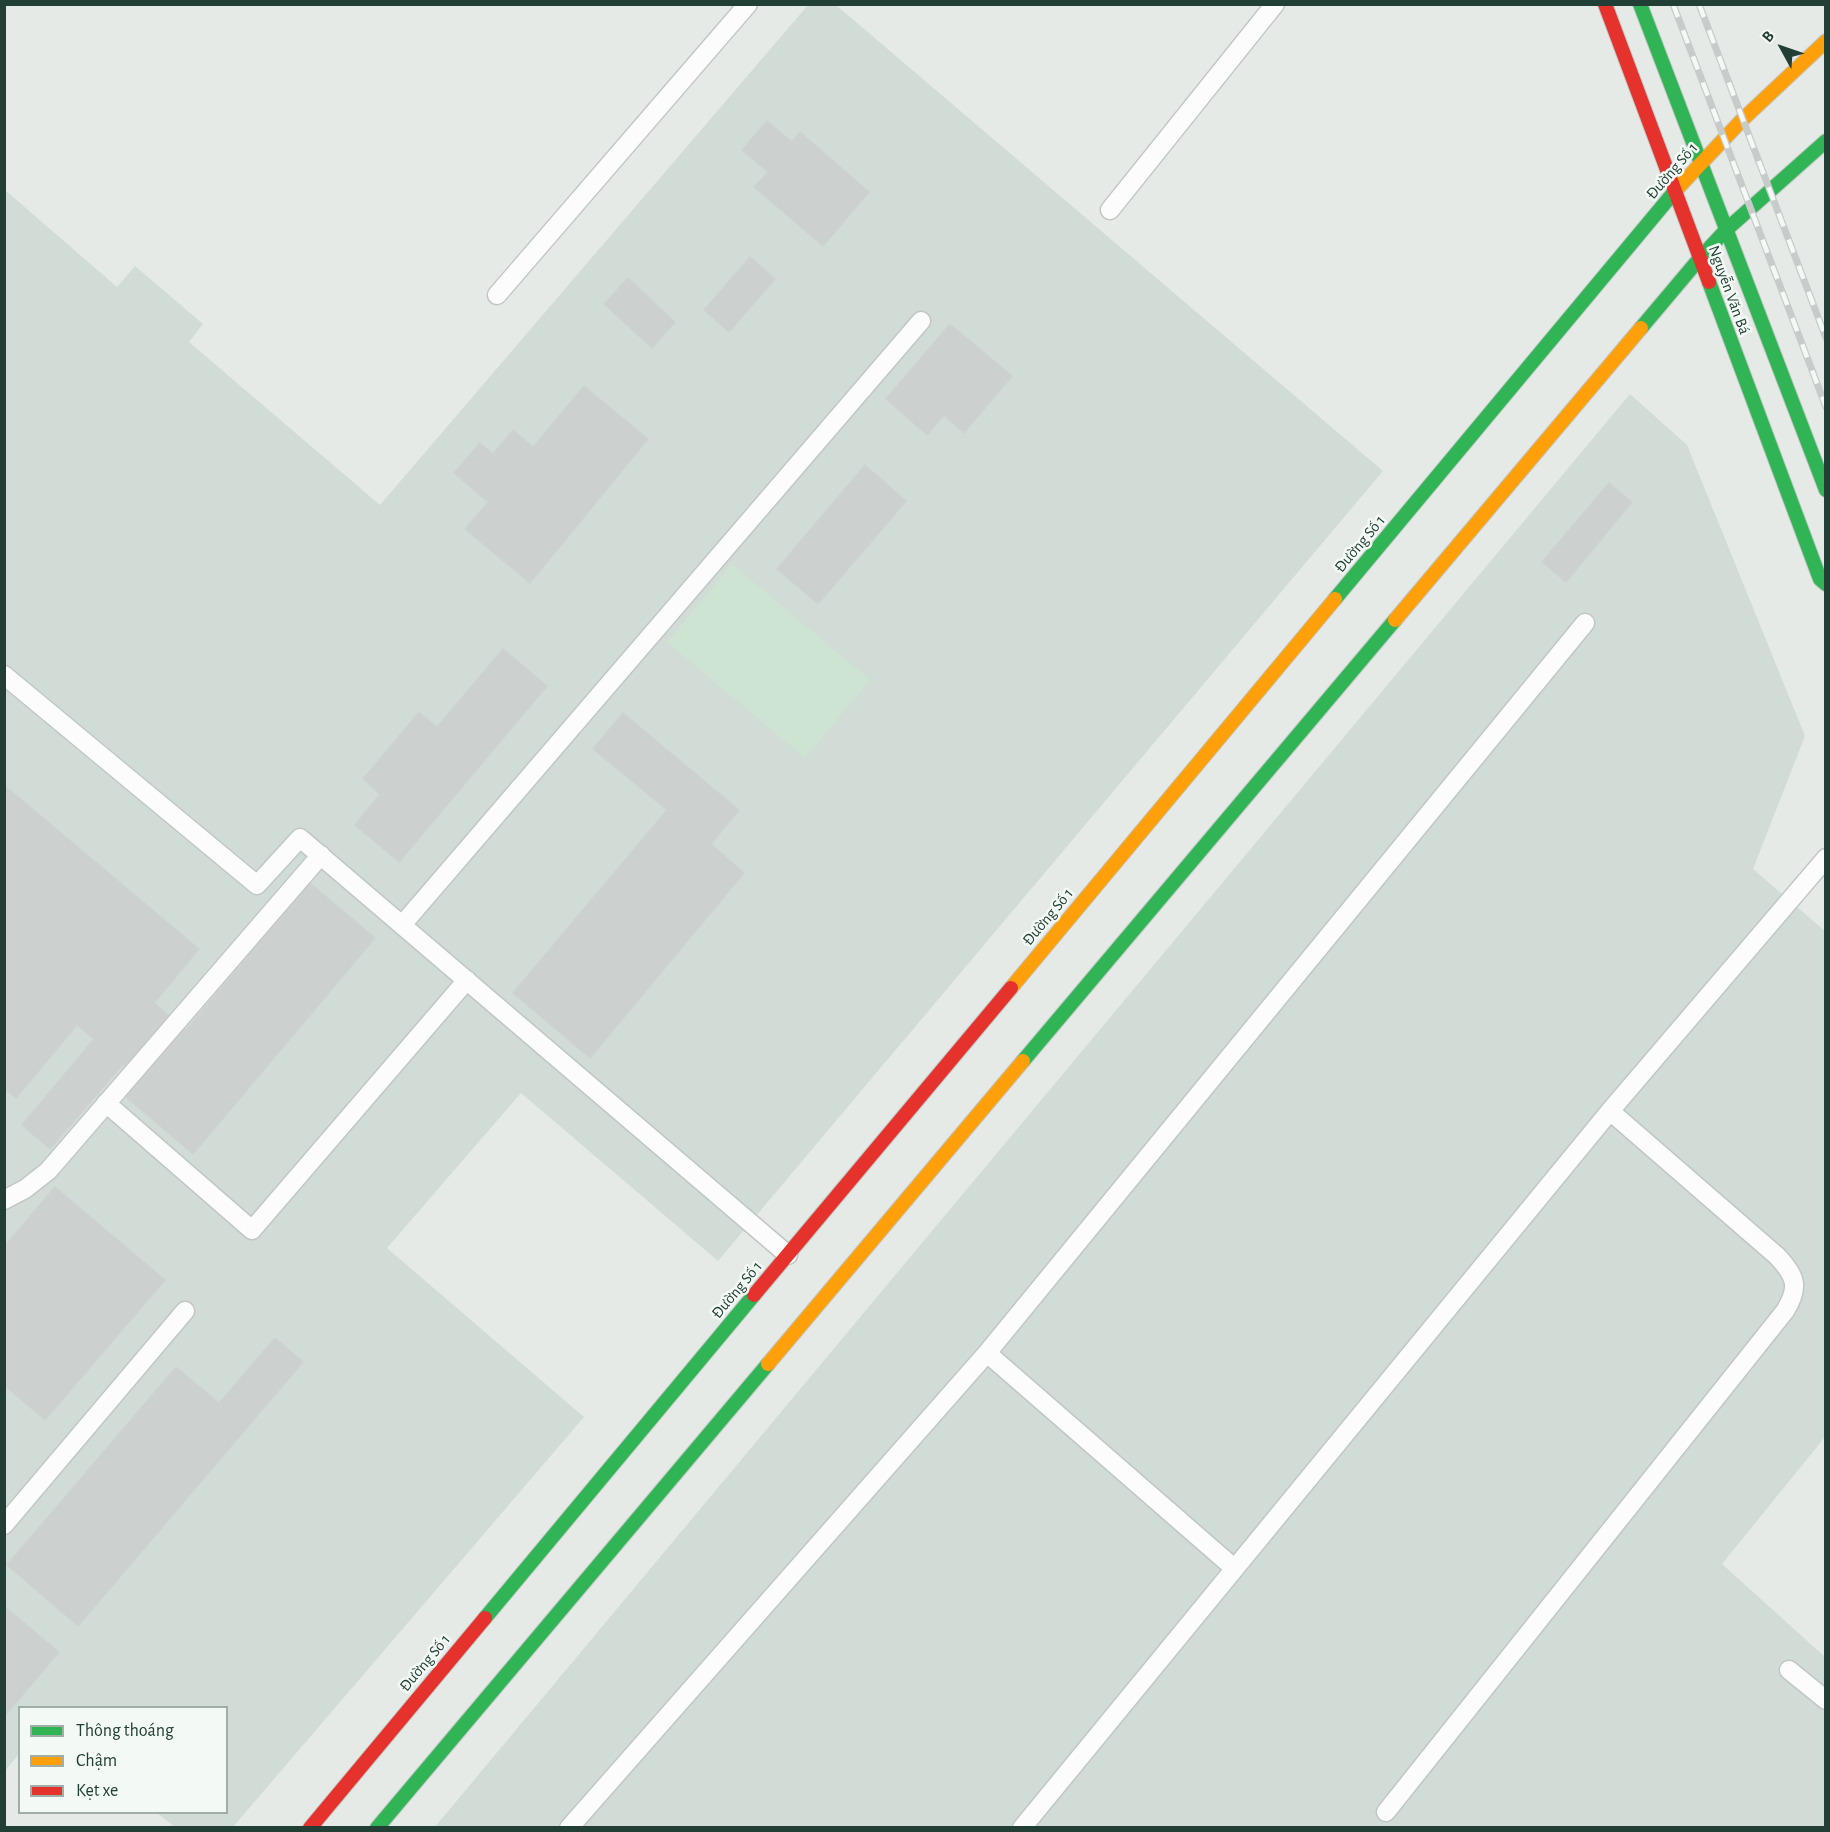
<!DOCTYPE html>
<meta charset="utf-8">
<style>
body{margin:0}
#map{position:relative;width:1830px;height:1832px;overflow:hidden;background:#e5eae7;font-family:"Alegreya Sans",sans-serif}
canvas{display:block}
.frame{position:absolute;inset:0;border:6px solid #213f34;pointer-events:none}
.legend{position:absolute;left:18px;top:1706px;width:210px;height:108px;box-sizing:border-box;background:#f3f9f5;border:2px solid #9fafa8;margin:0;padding:8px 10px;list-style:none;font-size:18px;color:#213f34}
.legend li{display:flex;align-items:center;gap:12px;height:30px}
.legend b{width:30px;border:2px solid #9fafa8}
.north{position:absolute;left:1752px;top:18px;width:60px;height:60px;-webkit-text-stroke:4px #f3f9f5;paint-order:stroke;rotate:310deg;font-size:16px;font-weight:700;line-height:24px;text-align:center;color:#213f34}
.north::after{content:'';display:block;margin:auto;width:21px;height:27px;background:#213f34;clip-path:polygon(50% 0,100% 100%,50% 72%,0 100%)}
</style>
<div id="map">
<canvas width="1830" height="1832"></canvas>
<div class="frame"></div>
<ul class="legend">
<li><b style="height:8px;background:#30b455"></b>Thông thoáng</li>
<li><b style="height:8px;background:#ff9f0a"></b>Chậm</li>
<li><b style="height:8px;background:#e5322d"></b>Kẹt xe</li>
</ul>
<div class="north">B</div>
</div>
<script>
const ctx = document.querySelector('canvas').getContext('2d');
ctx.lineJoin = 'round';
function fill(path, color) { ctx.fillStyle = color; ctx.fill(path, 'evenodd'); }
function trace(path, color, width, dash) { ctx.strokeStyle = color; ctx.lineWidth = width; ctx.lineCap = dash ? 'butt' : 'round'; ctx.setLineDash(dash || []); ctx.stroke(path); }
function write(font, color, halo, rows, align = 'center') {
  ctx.font = font + ' "Alegreya Sans",sans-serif'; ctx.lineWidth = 5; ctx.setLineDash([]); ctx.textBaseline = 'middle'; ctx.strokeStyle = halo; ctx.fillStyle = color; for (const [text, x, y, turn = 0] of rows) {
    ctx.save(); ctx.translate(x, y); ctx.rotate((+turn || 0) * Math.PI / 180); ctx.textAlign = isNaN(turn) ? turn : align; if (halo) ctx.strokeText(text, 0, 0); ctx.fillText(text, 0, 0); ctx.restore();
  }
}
fill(new Path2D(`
 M808 5H836L1383 471 718 1261 521 1093 387 1248 584 1417 233 1827H175L157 1813 226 1812V1708H20L19 1754 5 1771V190L117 287 135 266 203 324 189 342 380 505Z
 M1630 394 1687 445 1805 736 1753 869 1825 931V1437L1722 1564 1825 1657V1827L434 1828Z`), '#d2dcd7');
fill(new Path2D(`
 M732 564 870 680 805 758 667 642Z`), '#cde4d2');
const building = new Path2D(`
 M767 121 792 142 800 132 869 192 823 246 754 187 768 172 742 150Z
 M750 257 775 279 729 332 704 310Z
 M628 278 675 322 652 348 604 304Z
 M950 324 1012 376 964 433 944 415 927 435 886 399Z
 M584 386 648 439 530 583 465 529 488 502 454 473 480 443 493 454 513 430 533 447Z
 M865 465 906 501 818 604 777 569Z
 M1609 483 1632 502 1566 582 1542 562Z
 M503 649 547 686 399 862 355 825 380 794 363 779 419 712 437 727Z
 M623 713 739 810 711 844 744 873 590 1058 513 993 667 810 593 749Z
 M4 785 199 949 154 1003 186 1030 310 883 375 938 193 1154 126 1097 141 1079 123 1064 50 1149 22 1125 94 1039 77 1025 16 1098 4 1089Z
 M55 1187 165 1280 45 1420 4 1385V1247Z
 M275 1338 303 1362 78 1626 7 1565 176 1367 219 1403Z
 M4 1606 59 1652 4 1717Z`);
fill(building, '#ccd1cf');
trace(building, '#cdd3d0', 1.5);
const lane = new Path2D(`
 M1110 210 1275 4
 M497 295 748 4
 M4 675 257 885 300 838 788 1255
 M402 925 921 321
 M106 1103 252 1230 467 980
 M4 1200 25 1189 48 1171 321 855
 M987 1353 1234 1568
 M4 1525 185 1311
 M1789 1670 1826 1700
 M1386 1812 1785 1311C1800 1287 1796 1276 1777 1256L1610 1111
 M569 1828 987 1353 1585 623
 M1022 1828 1610 1111 1826 858`);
const fast = new Path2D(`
 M1640 4 1826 490
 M1709 282 1820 579 1826 584
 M1641 328 1700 258 1726 230 1826 141
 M1335 599 1675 191
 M1023 1061 1395 620
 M485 1618 754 1295
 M377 1828 768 1364`);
const slow = new Path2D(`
 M1675 191 1742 120 1826 41
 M1395 620 1641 328
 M1011 988 1335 599
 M768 1364 1023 1061`);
const jam = new Path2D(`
 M1605 4 1709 282
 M754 1295 1011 988
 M310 1828 485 1618`);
trace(lane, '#c2c7c4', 21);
trace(fast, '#c0c8c4', 16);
trace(slow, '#c0c8c4', 16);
trace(jam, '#c0c8c4', 16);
trace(lane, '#fbfcfb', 18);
trace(fast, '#30b455', 14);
trace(slow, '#ff9f0a', 14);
trace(jam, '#e5322d', 14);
const rail = new Path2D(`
 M1673 4 1826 407
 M1699 4 1826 338`);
trace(rail, '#c7cbca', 7);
trace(rail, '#f3f9f5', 4.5, [14]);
write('16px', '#213f34', '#f3f9f5', [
 ["Đường Số 1",1672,171,-49],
 ["Nguyễn Văn Bá",1729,290,70],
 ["Đường Số 1",1360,544,-50],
 ["Đường Số 1",1048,917,-50],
 ["Đường Số 1",737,1290,-50],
 ["Đường Số 1",425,1663,-50]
]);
</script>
